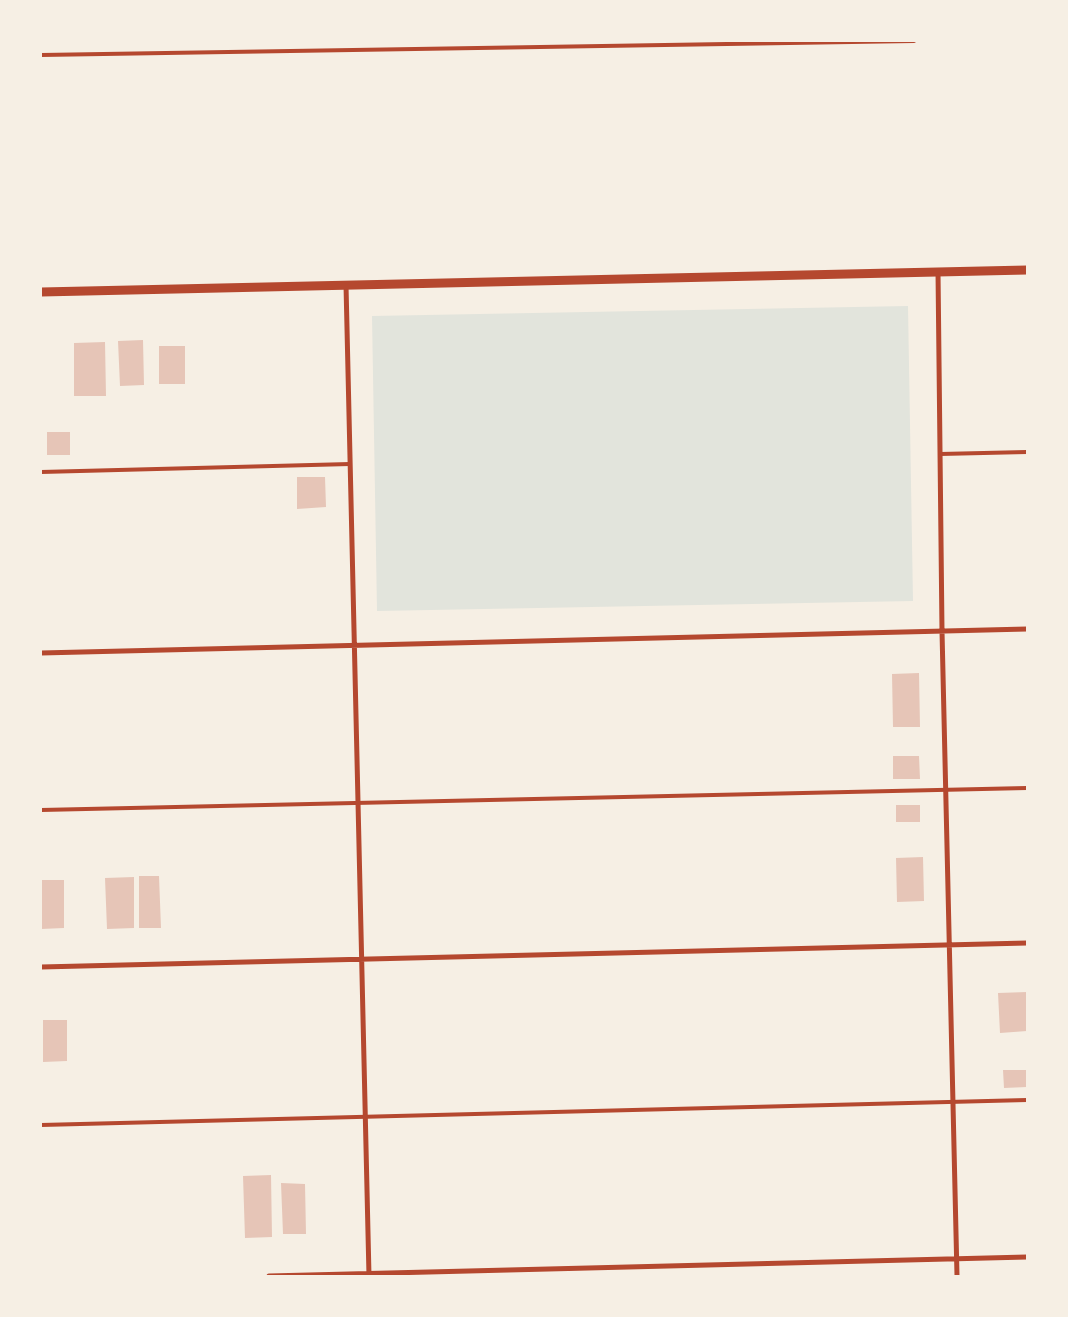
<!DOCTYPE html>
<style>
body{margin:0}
#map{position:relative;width:1068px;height:1317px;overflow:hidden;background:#f6efe4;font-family:"Titillium Web",sans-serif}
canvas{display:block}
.frame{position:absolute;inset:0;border:42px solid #f6efe4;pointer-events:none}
</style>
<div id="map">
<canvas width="1068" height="1317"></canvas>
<div class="frame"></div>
</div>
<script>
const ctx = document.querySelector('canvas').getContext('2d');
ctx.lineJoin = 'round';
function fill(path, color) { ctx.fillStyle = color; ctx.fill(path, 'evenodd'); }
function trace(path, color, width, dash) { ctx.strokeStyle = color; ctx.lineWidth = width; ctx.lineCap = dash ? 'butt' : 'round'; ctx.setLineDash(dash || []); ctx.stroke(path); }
fill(new Path2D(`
 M908 306 913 601 377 611 372 316Z`), '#e2e4dc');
fill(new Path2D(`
 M143 340 144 385 120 386 118 341Z
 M105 342 106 396H74V343Z
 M159 346H185V384H159Z
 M47 432H70V455H47Z
 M297 477H325L326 507 297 509Z
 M919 673 920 727H893L892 674Z
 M893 756H919L920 779H893Z
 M896 805H920V822H896Z
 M923 857 924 901 897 902 896 858Z
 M139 876H159L161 928H139Z
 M134 877V928L107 929 105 878Z
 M41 880H64V928L41 929Z
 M1027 992V1031L1000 1033 998 993Z
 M43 1020H67V1061L43 1062Z
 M1003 1070H1027V1087L1004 1088Z
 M271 1175 272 1237 245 1238 243 1176Z
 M281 1183 305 1184 306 1234H283Z`), '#e6c5b7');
trace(new Path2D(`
 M41 55 914 41
 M940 454 1027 452
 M41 472 350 464
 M41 810 1027 788
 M41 1125 1027 1100`), '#b5482f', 4);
trace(new Path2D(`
 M938 271 942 631 957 1276
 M346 285 369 1276
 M41 653 1027 629
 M41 967 1027 943
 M269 1276 1027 1257`), '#b5482f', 5);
trace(new Path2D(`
 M41 292 1027 270`), '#b5482f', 9);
</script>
